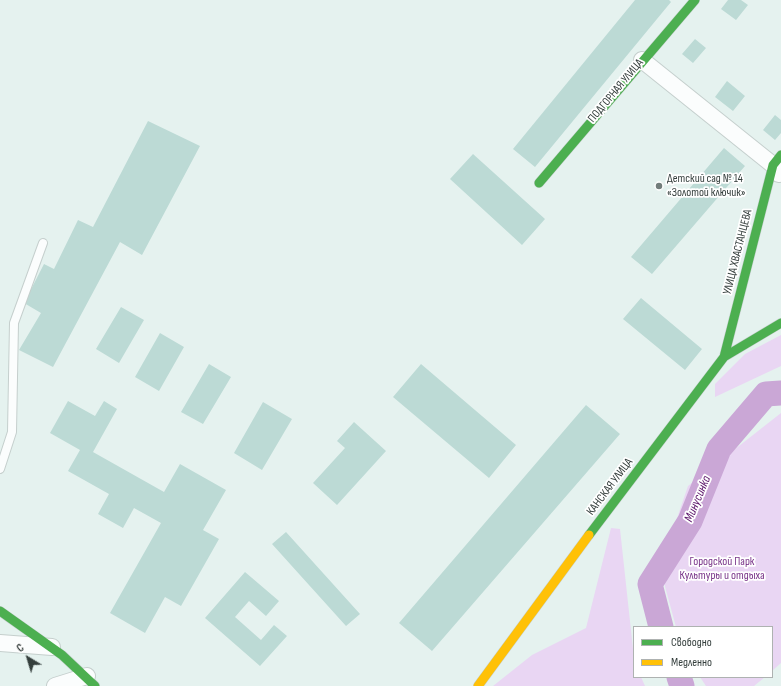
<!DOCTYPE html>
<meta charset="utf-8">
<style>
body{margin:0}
#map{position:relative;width:781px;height:686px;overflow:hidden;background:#e5f2ef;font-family:"Sofia Sans Condensed",sans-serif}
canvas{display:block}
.legend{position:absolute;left:633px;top:626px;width:140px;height:52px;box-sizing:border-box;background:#fff;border:1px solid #aeb2b1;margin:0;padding:5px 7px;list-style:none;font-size:12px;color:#343e3c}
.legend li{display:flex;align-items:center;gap:8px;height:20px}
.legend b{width:20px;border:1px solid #aeb2b1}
.north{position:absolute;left:8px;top:638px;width:40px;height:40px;-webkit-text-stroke:3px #fff;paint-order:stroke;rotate:322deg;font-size:11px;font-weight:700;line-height:16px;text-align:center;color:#343e3c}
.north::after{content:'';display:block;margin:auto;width:14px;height:18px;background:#343e3c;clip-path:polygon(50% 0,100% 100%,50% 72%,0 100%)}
</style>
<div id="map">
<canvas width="781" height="686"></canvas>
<ul class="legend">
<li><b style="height:5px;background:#4caf50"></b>Свободно</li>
<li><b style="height:5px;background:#ffc107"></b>Медленно</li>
</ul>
<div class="north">С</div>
</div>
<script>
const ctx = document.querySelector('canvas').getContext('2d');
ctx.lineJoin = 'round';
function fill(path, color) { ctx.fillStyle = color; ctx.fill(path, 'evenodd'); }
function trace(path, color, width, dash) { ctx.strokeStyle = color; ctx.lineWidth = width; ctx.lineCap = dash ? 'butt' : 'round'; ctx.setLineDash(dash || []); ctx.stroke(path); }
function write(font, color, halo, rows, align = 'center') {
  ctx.font = font + ' "Sofia Sans Condensed",sans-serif'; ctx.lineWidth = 3.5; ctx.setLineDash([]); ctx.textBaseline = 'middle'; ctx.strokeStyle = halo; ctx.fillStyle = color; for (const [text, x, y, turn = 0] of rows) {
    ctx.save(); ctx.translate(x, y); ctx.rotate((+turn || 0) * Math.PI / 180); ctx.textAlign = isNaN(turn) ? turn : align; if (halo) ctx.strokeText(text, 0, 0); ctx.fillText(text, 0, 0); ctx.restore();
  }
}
fill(new Path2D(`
 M781 335V366L715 397V384L745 354Z
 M781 413V663L772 671V627H676L660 568 688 486Z
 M611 528 620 529 634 658V677H641L645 686H493L532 655 586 628Z
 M700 677H765L754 686H706Z`), '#e9d6f3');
trace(new Path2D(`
 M661 627 650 584 690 521 719 449 766 394 781 393
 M679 677 682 686`), '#caa7d6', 25);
fill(new Path2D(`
 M635 0H669L671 2 535 167 513 149Z
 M728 0H741L748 5 736 20 721 9Z
 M695 39 706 48 693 63 682 54Z
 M727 81 745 96 733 111 715 97Z
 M775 115 781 120V133L775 140 763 130Z
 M148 121 200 146 142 255 120 242 53 367 19 350 41 313 24 303 44 264 54 269 78 220 93 227Z
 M724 148 745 166 652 274 631 257Z
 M473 154 545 219 522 245 450 179Z
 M641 298 702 349 685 370 623 319Z
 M121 307 144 320 119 363 96 349Z
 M160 333 184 347 159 391 135 377Z
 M209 364 231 377 203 424 181 412Z
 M421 364 516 445 489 478 393 397Z
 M68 401 95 416 104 401 117 409 93 452 164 492 180 464 226 490 203 530 219 539 181 606 165 597 145 633 110 613 161 523 134 508 123 528 98 514 109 494 68 471 80 450 50 433Z
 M263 402 292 419 262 470 234 453Z
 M586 405 620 434 432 651 399 623Z
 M354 422 386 451 337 505 313 483 345 448 337 441Z
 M286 532 360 614 346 626 272 544Z
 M245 572 279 601 266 616 249 601 235 617 261 640 274 625 287 636 260 666 205 618Z`), '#bcdad5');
const lane = new Path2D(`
 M0 469 12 432 14 323 43 243`);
const street = new Path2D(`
 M642 60 773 165 779 174
 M0 643 52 647
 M55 686 87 676`);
const fast = new Path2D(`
 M539 183 695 0
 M724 357 773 165 781 155
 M589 535 724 357 781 323
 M0 611 62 655 95 686`);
const slow = new Path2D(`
 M478 686 589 535`);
trace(lane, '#c5cfcd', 10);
trace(street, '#c5cfcd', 18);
trace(fast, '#c5cfcd', 10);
trace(slow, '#c5cfcd', 10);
trace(lane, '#fbfdfd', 8);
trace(street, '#fbfdfd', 16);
trace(fast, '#4caf50', 9);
trace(slow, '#ffc107', 9);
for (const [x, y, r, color] of [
 [659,186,4,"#727d7b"]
]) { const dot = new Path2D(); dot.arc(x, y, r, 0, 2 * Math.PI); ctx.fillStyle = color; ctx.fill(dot); trace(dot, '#fff', 1.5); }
write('12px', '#343e3c', '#fff', [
 ["ПОДГОРНАЯ УЛИЦА",616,91,-50],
 ["УЛИЦА ХВАСТАНЦЕВА",738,252,-76],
 ["КАНСКАЯ УЛИЦА",610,487,-53]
]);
write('12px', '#343e3c', '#fff', [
 ["Детский сад № 14",667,179],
 ["«Золотой ключик»",667,193]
], 'left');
write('12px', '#793589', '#fff', [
 ["Городской Парк",722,562],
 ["Культуры и отдыха",722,576]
]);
write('italic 13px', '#591268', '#fff', [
 ["Минусинка",698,499,-67]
]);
</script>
